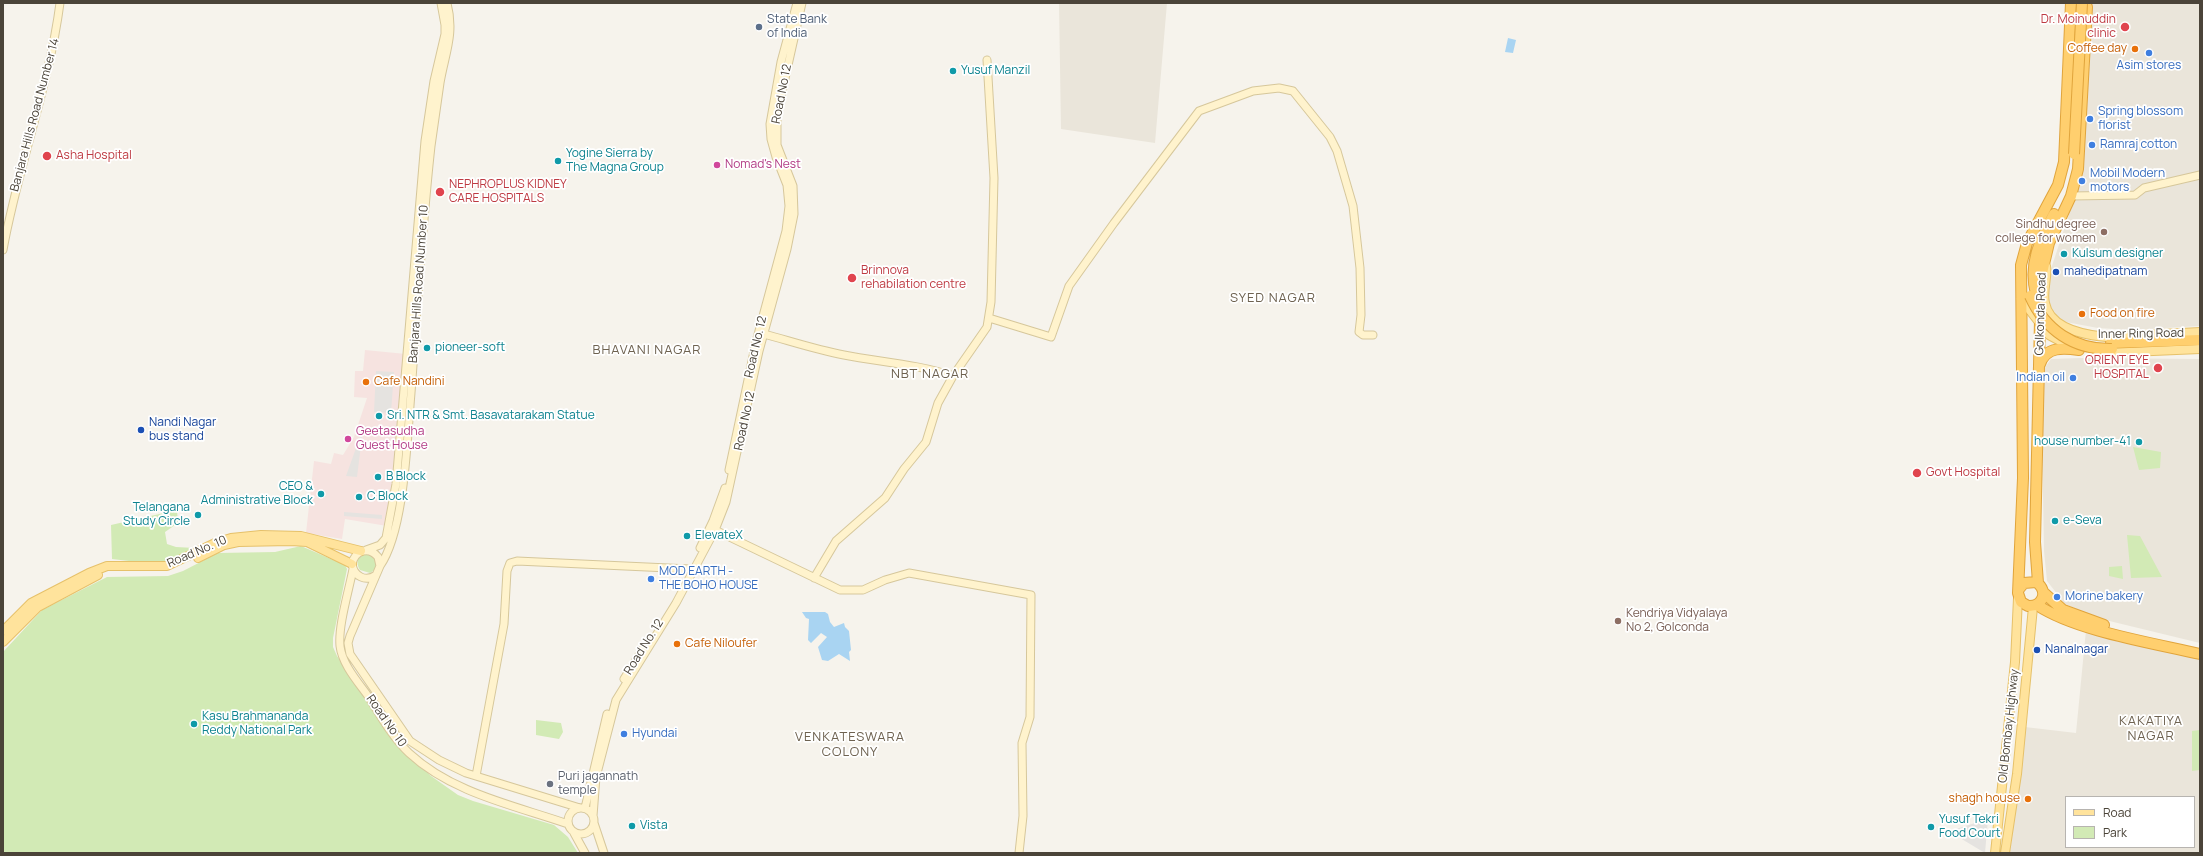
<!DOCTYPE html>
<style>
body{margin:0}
#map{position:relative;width:2203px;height:856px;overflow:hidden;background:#f6f3ec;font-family:Manrope,sans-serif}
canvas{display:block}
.frame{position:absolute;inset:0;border:4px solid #4b4439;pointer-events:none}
.legend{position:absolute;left:2065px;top:796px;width:130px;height:52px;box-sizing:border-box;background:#fff;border:1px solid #b7b4b0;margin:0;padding:5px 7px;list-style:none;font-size:12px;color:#4b4439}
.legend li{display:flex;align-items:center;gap:8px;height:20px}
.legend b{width:20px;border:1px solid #b7b4b0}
</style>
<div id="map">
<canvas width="2203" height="856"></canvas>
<div class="frame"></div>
<ul class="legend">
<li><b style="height:5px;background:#ffe39c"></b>Road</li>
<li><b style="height:11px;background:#d2eab5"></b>Park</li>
</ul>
</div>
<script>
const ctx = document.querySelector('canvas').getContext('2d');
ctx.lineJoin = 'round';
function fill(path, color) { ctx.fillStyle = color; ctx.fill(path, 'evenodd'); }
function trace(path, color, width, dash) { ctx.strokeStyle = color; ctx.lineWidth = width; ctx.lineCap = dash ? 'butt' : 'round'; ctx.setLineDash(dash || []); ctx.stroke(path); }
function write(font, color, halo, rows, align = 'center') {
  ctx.font = font + ' Manrope,sans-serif'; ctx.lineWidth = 3.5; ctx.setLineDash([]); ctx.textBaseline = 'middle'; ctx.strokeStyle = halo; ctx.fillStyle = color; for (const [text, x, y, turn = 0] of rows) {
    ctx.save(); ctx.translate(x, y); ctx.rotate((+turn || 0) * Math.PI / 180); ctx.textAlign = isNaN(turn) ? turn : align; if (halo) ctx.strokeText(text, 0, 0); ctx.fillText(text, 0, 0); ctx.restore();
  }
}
fill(new Path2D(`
 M1059 3H1167L1155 143 1061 129Z
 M2091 3H2200V326L2131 330 2098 328 2055 320V312L2048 307V278L2080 181 2083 150Z
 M2081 358 2200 359V643L2097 618 2065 604 2047 581 2044 551 2041 373 2051 359Z
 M2086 630 2200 658V853H2008L2023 756 2025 727 2076 733ZM2066 797H2194V847H2066Z`), '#eae5da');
fill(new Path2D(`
 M365 350 406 354 398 461 387 526 345 519 342 539 306 533 314 461 331 464 334 453 343 455 354 437 367 398 354 397 355 371H363Z`), '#f6e3e0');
fill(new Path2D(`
 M2133 447 2161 452 2160 468 2139 470Z
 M177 510 178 523 165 532 167 544 176 547 195 548 173 561 146 563 112 559 111 525Z
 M2127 535 2140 536 2162 577 2131 578Z
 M301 546 345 565 347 569 333 638V647L337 656 403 750 431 776 458 795 473 801 554 825 568 837 578 853H3V652L42 610 107 577 168 576 183 571 218 553 275 552Z
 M365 552 378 560 376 569 370 573 360 570C355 562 358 557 365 552Z
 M2122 566 2123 579 2109 576V567Z
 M536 720 561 723 563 732 559 739 536 735Z
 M2200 730V770L2192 771V731Z`), '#d2eab5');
fill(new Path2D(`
 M376 371 394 372 391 413 374 412Z
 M360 437H362L357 477 346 476Z
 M344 512 382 515V519L344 516Z
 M1988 819 1985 853 1955 835 1956 829Z`), '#e5e3e0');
fill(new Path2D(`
 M1508 38 1516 40 1513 53 1505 52Z
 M802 612H825L828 614 830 622 834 627 844 623 845 627 849 631 851 650 849 652 850 661 839 654 828 661 822 660 818 647 827 637 821 633 811 643 808 640 809 619 806 618Z`), '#a9d4f2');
const secondary = new Path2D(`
 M2071 196 2135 195 2144 188 2200 175
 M3 250C18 166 49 87 60 3
 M989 318 1051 337 1069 286 1114 223 1199 111 1253 91 1279 88 1293 91 1330 137 1337 151 1353 206 1360 268 1361 315 1359 332 1363 335H1373
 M764 334C790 341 817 350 844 355 880 362 917 364 953 376
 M729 470 756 342 786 231 789 206 787 185 776 157 771 139 770 124 781 62 797 3
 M715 530 840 590H863L885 580 909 573 1031 595 1030 717 1022 743 1023 816 1019 853
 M700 548 713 521 725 488
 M366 550 380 545 386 538 396 484 425 141 434 81 445 34V25L441 3
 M380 566C405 530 407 438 411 393 417 310 422 228 431 146 434 125 437 104 440 83 445 53 455 34 447 3
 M353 569C349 590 338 626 340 646 342 664 358 682 368 696 380 715 392 737 409 753 452 793 513 805 568 824
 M376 575C366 582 354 577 352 564 355 550 369 546 378 557L380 566 350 636 348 643 350 654 410 741 439 760 466 773 580 808
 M814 578 836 541 885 498 904 469 926 442 938 403 953 376 987 327 991 302 994 178 987 60
 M624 679 645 646
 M476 776 504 624 507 571 510 563 517 561 690 569
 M568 821a13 13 0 1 1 26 0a13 13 0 1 1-26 0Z
 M585 808 607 714
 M593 816 596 777 616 700 676 603 715 530 726 502 759 351 787 249 794 214 793 186 777 145V114L802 3
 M594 823 604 853
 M574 833 585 853`);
const primary = new Path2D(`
 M2046 266C2048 278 2042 291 2045 303 2050 329 2085 335 2106 337L2200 332
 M2021 299 2049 335 2071 347
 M2106 353 2200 349
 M198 558 224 545 238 542 291 541 307 542 352 564
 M3 631 31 603 89 573 107 566H167L215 543 231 538 261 535 301 536 361 551
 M3 642 38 607 98 575
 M1995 853 2015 662 2018 598
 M2005 853 2017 774 2033 607`);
const highway = new Path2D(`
 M2036 294C2028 263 2040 241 2054 214
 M2111 343 2200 340
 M2040 364C2046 346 2064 348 2079 350
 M2038 583 2035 542 2041 277 2049 243 2071 196 2078 169 2087 7
 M2019 589 2024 583 2036 582C2049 591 2043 607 2028 606L2021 602 2018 593 2023 478 2021 265 2027 243 2058 185 2064 162 2071 3
 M2043 592 2063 610 2104 625
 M2037 605C2076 631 2153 643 2200 654`);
trace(secondary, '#d6c79b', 9);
trace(primary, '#e6c16a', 10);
trace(highway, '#e0a43c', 12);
trace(secondary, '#fff3cd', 7);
trace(primary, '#ffe39c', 8);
trace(highway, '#ffcf6e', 10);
const highwayBridge = new Path2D(`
 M2074 154 2082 3
 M2030 296C2045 330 2074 350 2112 349`);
trace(highwayBridge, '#e0a43c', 12, []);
trace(highwayBridge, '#ffcf6e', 10);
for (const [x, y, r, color] of [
 [759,27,4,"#5c6f8a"],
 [2125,27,5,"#e0444e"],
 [2135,49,4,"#e8710a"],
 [2149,53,4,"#3f7fe0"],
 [953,71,4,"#0f9aa8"],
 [2090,119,4,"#3f7fe0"],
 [2092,145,4,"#3f7fe0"],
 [47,156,5,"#e0444e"],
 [558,161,4,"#0f9aa8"],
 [717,165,4,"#d1479c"],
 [2082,181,4,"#3f7fe0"],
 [440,192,5,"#e0444e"],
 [2104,232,4,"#8d6e63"],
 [2064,254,4,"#0f9aa8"],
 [2056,272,4,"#1a4fb4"],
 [852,278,5,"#e0444e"],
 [2082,314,4,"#e8710a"],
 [427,348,4,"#0f9aa8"],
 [2158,368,5,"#e0444e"],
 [2073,378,4,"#3f7fe0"],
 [366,382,4,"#e8710a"],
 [379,416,4,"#0f9aa8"],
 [141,430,4,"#1a4fb4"],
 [348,439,4,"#d1479c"],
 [2139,442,4,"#0f9aa8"],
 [1917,473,5,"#e0444e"],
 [378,477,4,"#0f9aa8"],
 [321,494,4,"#0f9aa8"],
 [359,497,4,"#0f9aa8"],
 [198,515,4,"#0f9aa8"],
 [2055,521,4,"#0f9aa8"],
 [687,536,4,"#0f9aa8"],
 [651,579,4,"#3f7fe0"],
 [2057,597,4,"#3f7fe0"],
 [1618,621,4,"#8d6e63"],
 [677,644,4,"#e8710a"],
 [2037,650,4,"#1a4fb4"],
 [194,724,4,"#0f9aa8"],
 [624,734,4,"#3f7fe0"],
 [550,784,4,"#6b7280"],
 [2028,799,4,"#e8710a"],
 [632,826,4,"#0f9aa8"],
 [1931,827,4,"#0f9aa8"]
]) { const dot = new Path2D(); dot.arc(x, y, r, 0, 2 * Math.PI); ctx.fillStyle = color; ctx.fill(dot); trace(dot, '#fff', 1.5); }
write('12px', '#4e5e75', '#fff', [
 ["State Bank",767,20],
 ["of India",767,34]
], 'left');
write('12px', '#be3a42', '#fff', [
 ["Dr. Moinuddin",2116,20,"right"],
 ["clinic",2116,34,"right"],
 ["Asha Hospital",56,156],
 ["NEPHROPLUS KIDNEY",449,185],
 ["CARE HOSPITALS",449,199],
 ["Brinnova",861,271],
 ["rehabilation centre",861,285],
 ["ORIENT EYE",2149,361,"right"],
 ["HOSPITAL",2149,375,"right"],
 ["Govt Hospital",1926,473]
], 'left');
write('12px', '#c56008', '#fff', [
 ["Coffee day",2127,49,"right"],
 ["Food on fire",2090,314],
 ["Cafe Nandini",374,382],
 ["Cafe Niloufer",685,644],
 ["shagh house",2020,799,"right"]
], 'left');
write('12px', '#366cbe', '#fff', [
 ["Asim stores",2149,66,"center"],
 ["Spring blossom",2098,112],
 ["florist",2098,126],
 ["Ramraj cotton",2100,145],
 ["Mobil Modern",2090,174],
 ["motors",2090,188],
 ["Indian oil",2065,378,"right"],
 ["MOD EARTH -",659,572],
 ["THE BOHO HOUSE",659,586],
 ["Morine bakery",2065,597],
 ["Hyundai",632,734]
], 'left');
write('12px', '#0d838f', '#fff', [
 ["Yusuf Manzil",961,71],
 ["Yogine Sierra by",566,154],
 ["The Magna Group",566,168],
 ["Kulsum designer",2072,254],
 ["pioneer-soft",435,348],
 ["Sri. NTR & Smt. Basavatarakam Statue",387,416],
 ["house number-41",2131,442,"right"],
 ["B Block",386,477],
 ["CEO &",313,487,"right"],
 ["Administrative Block",313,501,"right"],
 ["C Block",367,497],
 ["Telangana",190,508,"right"],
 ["Study Circle",190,522,"right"],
 ["e-Seva",2063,521],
 ["ElevateX",695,536],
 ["Kasu Brahmananda",202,717],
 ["Reddy National Park",202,731],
 ["Yusuf Tekri",1939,820],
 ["Food Court",1939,834],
 ["Vista",640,826]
], 'left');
write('12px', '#4b4439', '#fff', [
 ["Road No 12",782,94,-79],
 ["Banjara Hills Road Number 14",35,115,-75],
 ["Banjara Hills Road Number 10",419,284,-86],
 ["Golkonda Road",2041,314,-88],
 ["Inner Ring Road",2141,334,-1],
 ["Road No. 12",756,347,-77],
 ["Road No 12",745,421,-78],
 ["Road No. 10",197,552,-23],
 ["Road No. 12",644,647,-58],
 ["Road No 10",386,721,55],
 ["Old Bombay Highway",2009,726,-84]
]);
write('12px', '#b23c85', '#fff', [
 ["Nomad's Nest",725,165],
 ["Geetasudha",356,432],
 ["Guest House",356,446]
], 'left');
write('12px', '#785e54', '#fff', [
 ["Sindhu degree",2096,225],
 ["college for women",2096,239],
 ["Kendriya Vidyalaya",1626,614,"left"],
 ["No 2, Golconda",1626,628,"left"]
], 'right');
write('12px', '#164399', '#fff', [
 ["mahedipatnam",2064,272],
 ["Nandi Nagar",149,423],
 ["bus stand",149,437],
 ["Nanalnagar",2045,650]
], 'left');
write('12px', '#5b616d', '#fff', [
 ["Puri jagannath",558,777],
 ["temple",558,791]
], 'left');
ctx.letterSpacing = '1px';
write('13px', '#6e6250', '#fff', [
 ["SYED NAGAR",1273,298],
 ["BHAVANI NAGAR",647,350],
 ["NBT NAGAR",930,374],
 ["KAKATIYA",2151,721],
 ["NAGAR",2151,736],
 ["VENKATESWARA",850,737],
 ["COLONY",850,752]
]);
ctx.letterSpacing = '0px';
</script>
